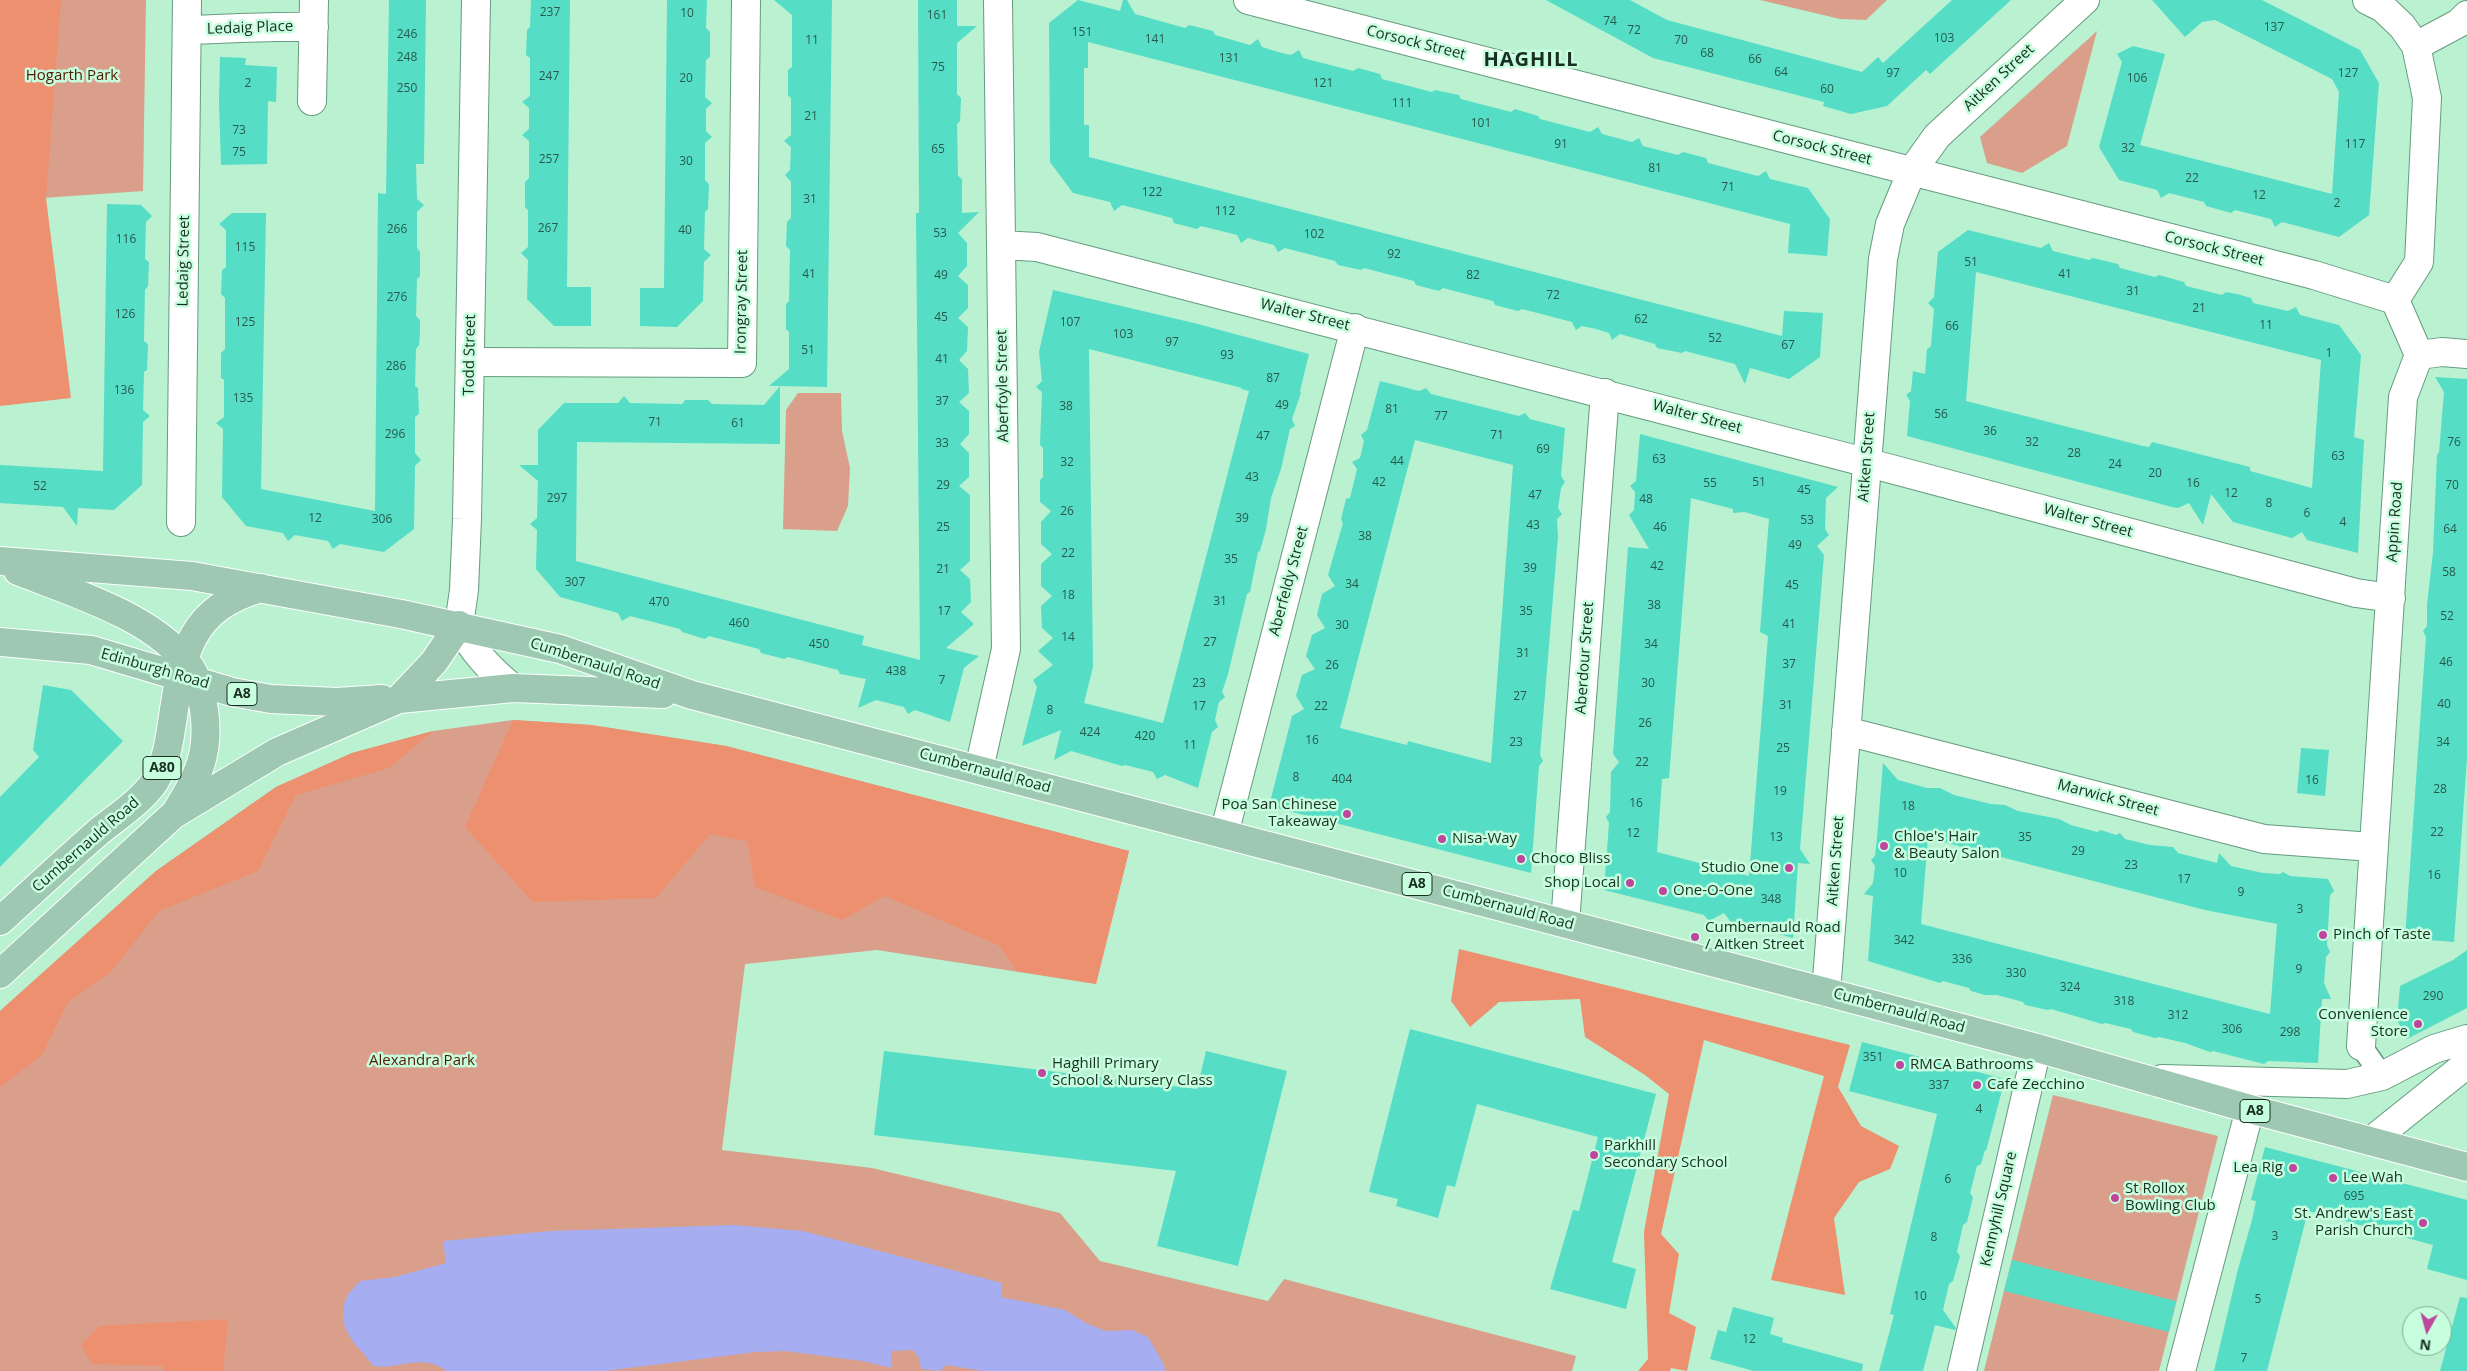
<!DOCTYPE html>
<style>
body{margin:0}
#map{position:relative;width:2467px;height:1371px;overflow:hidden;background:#b9f1d1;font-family:"Open Sans",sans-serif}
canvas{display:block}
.north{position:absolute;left:2402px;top:1306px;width:50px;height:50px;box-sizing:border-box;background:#c6fede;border:1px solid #81ab93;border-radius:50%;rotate:187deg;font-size:14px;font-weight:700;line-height:20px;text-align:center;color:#192f23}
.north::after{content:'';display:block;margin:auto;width:18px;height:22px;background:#be479d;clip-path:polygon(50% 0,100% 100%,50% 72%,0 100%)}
</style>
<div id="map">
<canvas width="2467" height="1371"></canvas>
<div class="north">N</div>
</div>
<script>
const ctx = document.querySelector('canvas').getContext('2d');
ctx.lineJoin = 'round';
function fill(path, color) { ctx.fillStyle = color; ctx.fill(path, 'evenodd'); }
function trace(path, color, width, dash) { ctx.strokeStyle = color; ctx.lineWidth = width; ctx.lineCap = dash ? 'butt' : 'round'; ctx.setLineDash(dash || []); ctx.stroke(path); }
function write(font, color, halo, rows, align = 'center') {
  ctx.font = font + ' "Open Sans",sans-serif'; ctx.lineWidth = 5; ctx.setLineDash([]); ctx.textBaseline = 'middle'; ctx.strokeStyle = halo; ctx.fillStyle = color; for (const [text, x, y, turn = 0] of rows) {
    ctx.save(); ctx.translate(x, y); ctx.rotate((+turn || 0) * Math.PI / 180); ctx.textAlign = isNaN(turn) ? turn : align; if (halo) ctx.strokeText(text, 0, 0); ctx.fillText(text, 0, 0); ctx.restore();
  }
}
fill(new Path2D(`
 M0 0H146L143 191 0 201Z
 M1760 0H1887L1866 20 1840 19Z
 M2097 31 2067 146 2022 173 1987 163 1980 137Z
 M798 393H841L842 431 850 468 848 506 837 531 783 529 786 410Z
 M513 720 591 725 726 746 1129 851 1096 984 877 950 745 964 722 1150 872 1168 1060 1213 1100 1261 1268 1301 1284 1279 1576 1356 1572 1371H0V1011L156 871 276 787 352 753 433 731Z
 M2053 1095 2218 1136 2159 1371H1984Z`), '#da9f8b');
fill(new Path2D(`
 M0 0H61L46 198 71 398 0 406Z
 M513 720 591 725 726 746 1129 851 1096 984 1017 971 1000 946 885 896 842 920 755 887 747 841 710 834 656 898 533 902 465 827Z
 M433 731 389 768 296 795 258 871 159 911 111 972 68 1002 42 1055 0 1087V1011L156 871 276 787 352 753Z
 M1459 949 1850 1045 1838 1087 1861 1126 1899 1146 1890 1169 1859 1182 1834 1218 1845 1295 1771 1280 1824 1076 1704 1040 1661 1234 1679 1254 1669 1313 1696 1327 1687 1371 1671 1368 1670 1371H1638L1648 1359 1644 1232 1669 1094 1645 1075 1585 1037 1580 999 1499 1002 1470 1027 1451 1001Z
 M228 1319 223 1371H166L162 1366 92 1364 81 1345 99 1326Z`), '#ed906f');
fill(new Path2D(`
 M734 1225 803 1231 1002 1283 1001 1297 1065 1310 1084 1322 1105 1331 1132 1330 1148 1337 1164 1365 1165 1371H983L946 1365 940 1371 921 1369 919 1358 913 1350 891 1351 892 1368 862 1361 785 1351 756 1352 605 1371H446C422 1352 396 1371 374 1366 371 1364 367 1358 364 1354 349 1339 337 1321 346 1299 348 1293 356 1286 360 1281L395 1277 446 1263 443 1241 550 1231Z`), '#a6adf1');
fill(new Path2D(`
 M389 0H426L424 164H416L417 199 424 205 417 212V248L420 252V276L417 279 416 316 420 320V332L419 345 416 349 415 386 418 388 419 414 415 417V453L421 460 415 466 414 529 384 552 340 544 333 549 328 541 295 535 288 541 283 533 246 526 222 497 223 429 216 423 224 417V380L221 378V353L225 349V298L221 294 222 270 226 267V230L219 224 232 213H266L261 489 375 511 378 193 386 194Z
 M531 0H570L567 287H591V326H554L527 299 528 260 521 253 528 247V210L525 207V182L529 178V141L522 135 529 129V108L522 102 530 96V58L526 55 527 30 530 27Z
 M667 0H707L706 28 710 32V57L706 60 705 97 712 103 706 109V131L712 137 705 143V180L709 184 708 209 705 212 704 249 711 255 704 262 703 301 677 327 640 326V288H664Z
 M774 0H832L827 387 780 386V444L577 442 576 561 864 636 862 645 920 660 916 213H919L918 0H957V26H977L957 43V94L961 98 960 121 957 124 958 176 962 179V213L979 212 958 233 967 243V266L958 276 968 285V308L958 318 968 327 967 351 959 360 968 369 969 393 959 402 969 411V434L960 444 969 453V477L959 486 970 495V561L960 570 970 579 971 602 961 612 974 624 946 648 979 656 964 668 950 722 915 710 908 714 904 707 876 700 858 708 866 679 840 674 838 670 788 657 784 659 761 653 759 649 709 636 705 639 682 632 680 629 630 616 622 621 618 613 560 597 536 569 537 530 530 524 537 518 538 481 519 465H538V430L564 403H618L624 396 630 403 682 404 685 400H708L712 404 764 405 780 386H769L789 369V332L786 329V304L789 301 790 250 786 246 787 222 791 218V182L785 175 790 170 791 147 784 141 791 135V98L788 95V70L792 67V15Z
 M1078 0 1120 11 1123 0H1127L1135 14 1185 28 1189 25 1213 31 1215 35 1250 45 1258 39 1262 47 1278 52 1291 55 1299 50 1303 58 1353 71 1358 68 1380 74 1382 79 1432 92 1435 90 1459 95 1461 99 1511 112 1515 109 1538 116 1540 119 1590 132 1598 127 1602 134 1632 142 1639 138 1643 146 1678 155 1683 152 1706 158 1708 163 1758 176 1766 171 1770 179 1808 188 1830 219 1827 256 1788 253 1790 224 1088 42V68H1084V125H1089V157L1782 336 1784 311 1823 313 1820 357 1789 379 1750 368 1745 384 1735 364 1685 351 1682 353 1657 348 1655 344 1620 334 1612 340 1609 333 1596 329 1582 326 1576 330 1572 322 1522 309 1518 311 1495 305 1493 301 1443 288 1439 291 1416 285 1414 281 1364 268 1361 270 1338 265 1335 261 1285 248 1278 252 1274 245 1258 241 1248 238 1241 243 1237 235 1201 226 1197 229 1174 223 1172 218 1122 205 1114 211 1110 202 1073 193 1050 162 1049 23Z
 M1546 0H1630L1667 20 1862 72 1878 57 1883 63 1952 0H2011L1930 74 1926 70 1887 106 1851 114 1823 106 1824 102 1653 58Z
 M2152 0H2262L2360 50 2379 83 2369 215 2339 237 2282 222 2275 227 2271 219 2235 210 2231 213 2206 206 2204 202 2169 193 2161 198 2157 190 2119 180 2099 147 2122 62 2117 54 2133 46 2165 54 2140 145 2332 194 2339 92 2332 79 2215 20 2202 22 2185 37Z
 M220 57 246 58 245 65 277 67 276 102 268 101 267 164 221 165 219 101Z
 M107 204 141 205 152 216 146 222 145 259 149 262 148 286 145 290 144 341 148 344 147 370 144 372 143 410 150 416 143 422 142 485 114 510 78 508 77 526 63 507 0 503V465L103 471Z
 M1968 230 2041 248 2049 243 2053 251 2089 260 2093 258 2118 264 2120 268 2155 277 2159 275 2184 282 2186 286 2222 295 2226 292 2237 294 2251 298 2253 303 2288 311 2296 307 2300 315 2339 325 2361 355 2354 437 2364 440 2358 553 2307 540 2302 532 2292 538 2233 522 2211 494 2203 525 2189 503 2178 508 2172 507 1907 436 1910 401 1906 395 1911 391 1913 371 1925 374 1927 349 1931 346 1934 309 1928 303 1934 297 1938 252ZM1976 272 2321 360 2312 488 2250 471V467L2152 442 2149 447 2143 446 1966 401Z
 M1053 290 1194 323 1309 354 1300 391 1301 393 1292 419 1295 426 1290 429 1281 469 1271 498 1266 529 1260 551 1258 552 1250 592 1247 594 1228 674 1222 692 1225 697 1219 702 1215 720 1218 727 1212 732 1198 788 1165 775 1157 779 1153 772 1125 765 1122 766 1071 751 1054 760 1061 730 1022 746 1037 687 1033 680 1053 665 1038 651 1053 638 1042 628 1041 606 1052 596 1041 586V564L1052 554 1041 544V522L1051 511 1040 502V480L1043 477V448L1040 445 1042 392 1036 387 1042 381 1039 352ZM1089 349 1242 388 1241 389 1249 391 1163 723 1084 703 1093 667Z
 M2435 377 2467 379V758L2454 942 2405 938 2426 637 2423 631 2427 626V605L2433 552 2437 455 2439 452 2444 392Z
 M1380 381 1419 391 1426 388 1431 394 1519 416 1525 413 1530 419 1565 428 1561 476 1565 482 1561 488 1558 508 1562 514 1557 519 1558 536 1540 755 1543 761 1539 766 1531 873 1269 806 1292 716 1304 709 1296 696 1302 675 1315 669 1306 656 1312 635 1325 628 1317 615 1322 594 1335 586 1328 575 1343 523 1341 519 1346 499 1350 498 1357 469 1352 462 1360 458 1364 441 1361 435 1367 430ZM1415 440 1513 465 1491 763 1408 741 1407 745 1340 728Z
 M1640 434 1838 487 1826 498 1825 529 1829 535 1817 546 1824 555 1800 849 1810 864 1798 863 1793 938 1730 921 1724 913 1709 921 1704 915 1604 890 1609 823 1606 817 1610 812 1611 772 1619 762 1613 754 1628 547 1649 549 1629 515 1634 510 1635 492 1630 486 1636 481ZM1691 498 1733 509V513L1744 512 1769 519 1760 632 1768 636 1749 876 1657 852 1662 779 1669 778Z
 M43 685 71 690 123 741 0 867V797L39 757 33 750Z
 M2301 748 2329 750 2325 796 2297 793Z
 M1883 763 1898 780 1927 788H1940L1954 795 1991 804 2005 805 2018 811 2059 819 2071 825 2097 832 2101 830 2116 835 2120 833 2125 839 2150 845 2173 847 2178 853 2217 863 2219 853 2231 866 2263 873 2280 874 2283 872 2290 876 2328 879 2334 891 2330 895 2327 945 2330 952 2326 957 2324 983 2331 999H2322L2318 1063 2268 1061 2264 1064 2213 1051 2210 1052 2185 1043 2159 1037 2155 1038 2133 1032 2131 1029 2105 1023 2102 1024 2051 1009 2048 1010 2025 1005 2023 1002 1997 995H1985L1971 991 1969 988 1943 981 1940 983 1868 961 1873 896 1864 894 1873 883 1875 866 1871 860 1875 856 1877 838ZM1928 838 2205 910 2277 924 2270 1014 1921 924Z
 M2467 950V1008L2407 1039 2397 1020 2400 986 2453 960Z
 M1410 1029 1656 1094 1612 1262 1636 1269 1626 1309 1550 1289 1573 1210 1579 1211 1598 1137 1477 1104 1455 1187 1447 1185 1438 1218 1396 1206 1398 1199 1369 1192Z
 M1862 1042 2005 1079 1986 1151 1985 1150 1981 1164 1977 1166 1970 1193 1973 1197 1970 1210 1967 1222 1963 1225 1957 1252 1960 1256 1953 1281 1949 1284 1943 1310 1956 1328 1955 1330 1935 1325 1923 1371H1879L1894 1315 1890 1314 1937 1114 1849 1091Z
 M884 1051 1197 1089 1206 1051 1287 1071 1238 1266 1157 1246 1176 1171 874 1135Z
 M2265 1147 2467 1200V1280L2427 1269 2433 1245 2308 1211 2267 1371H2214L2238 1269 2252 1220 2256 1201 2251 1200Z
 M2012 1260 2176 1301 2169 1332 2004 1291Z
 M2460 1297 2467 1298V1371H2440Z
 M1733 1307 1774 1318 1770 1334 1783 1338 1782 1342 1863 1364 1862 1371H1754L1710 1359 1718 1330 1726 1332Z`), '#56ddc6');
const pedestrian = new Path2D(`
 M2361 1046 2382 1076`);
const minor = new Path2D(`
 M1248 0 2314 275 2395 300
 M187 30C229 29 271 26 314 27
 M2416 46 2459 23 2467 15
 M312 101 314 0
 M1001 245 1037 247C1478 359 1917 475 2356 593L2391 598
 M2419 355 2442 352 2467 354
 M470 362 742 363 746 0
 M181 522 187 0
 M1846 731 2264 839 2372 847
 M979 769 1006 649 998 0
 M1224 834 1355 328
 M1565 923 1605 393
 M1826 992 1883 259 1890 224 1912 171 1937 136 2085 0
 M2361 1046 2403 397 2419 355 2395 300 2419 262 2427 98 2416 46 2402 26 2383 8 2367 0
 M1962 1371 2037 1048
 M2181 1371 2250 1109`);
const tertiary = new Path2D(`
 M476 0 467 519 464 590 459 625C472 650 491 671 513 688`);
const secondary = new Path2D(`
 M2162 1079 2347 1084 2382 1076 2434 1049 2467 1039
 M2371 1141 2467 1064`);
const primary = new Path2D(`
 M0 561 192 576 401 614 560 649 692 695 1826 992 2037 1048 2250 1109 2467 1167
 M18 571C73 593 159 618 192 670 199 682 202 696 204 710 210 752 199 775 177 810
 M0 642 91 650 232 692 271 699 337 702 382 699
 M399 699 434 662 459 625
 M0 921C32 892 63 863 96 834 115 818 141 802 155 781 166 763 169 743 172 723 182 657 187 609 261 588
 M0 974 173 815 277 752 399 699 513 688 663 694`);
trace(pedestrian, '#669b7f', 24);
trace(minor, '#669b7f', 30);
trace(tertiary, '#669b7f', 30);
trace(secondary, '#669b7f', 30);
trace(primary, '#fff', 30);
trace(pedestrian, '#fff', 21);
trace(minor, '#fff', 28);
trace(tertiary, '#fff', 28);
trace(secondary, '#fff', 28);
trace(primary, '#9ec8b2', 28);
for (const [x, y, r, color] of [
 [1347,814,5,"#be479d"],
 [1442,839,5,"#be479d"],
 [1884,846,5,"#be479d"],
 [1521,859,5,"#be479d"],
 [1789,868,5,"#be479d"],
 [1630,883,5,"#be479d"],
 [1663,891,5,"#be479d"],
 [2323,935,5,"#be479d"],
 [1695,937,5,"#be479d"],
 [2418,1024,5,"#be479d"],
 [1900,1065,5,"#be479d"],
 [1042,1073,5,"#be479d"],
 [1977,1085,5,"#be479d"],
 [1594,1155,5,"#be479d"],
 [2293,1168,5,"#be479d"],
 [2333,1178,5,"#be479d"],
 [2115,1198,5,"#be479d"],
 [2423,1223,5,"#be479d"]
]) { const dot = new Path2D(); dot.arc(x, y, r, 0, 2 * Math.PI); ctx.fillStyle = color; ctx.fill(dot); trace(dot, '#c6fede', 2); }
write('12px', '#285a4c', null, [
 ["237",550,13],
 ["10",687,14],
 ["161",937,16],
 ["74",1610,22],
 ["137",2274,28],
 ["72",1634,31],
 ["151",1082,33],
 ["246",407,35],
 ["103",1944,39],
 ["141",1155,40],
 ["11",812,41],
 ["70",1681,41],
 ["68",1707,54],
 ["248",407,58],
 ["131",1229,59],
 ["66",1755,60],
 ["75",938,68],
 ["64",1781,73],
 ["97",1893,74],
 ["127",2348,74],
 ["247",549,77],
 ["20",686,79],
 ["106",2137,79],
 ["2",248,84],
 ["121",1323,84],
 ["250",407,89],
 ["60",1827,90],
 ["111",1402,104],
 ["21",811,117],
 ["101",1481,124],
 ["73",239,131],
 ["91",1561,145],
 ["117",2355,145],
 ["32",2128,149],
 ["65",938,150],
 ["75",239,153],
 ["257",549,160],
 ["30",686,162],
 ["81",1655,169],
 ["22",2192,179],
 ["71",1728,188],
 ["122",1152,193],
 ["12",2259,196],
 ["31",810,200],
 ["2",2337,204],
 ["112",1225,212],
 ["267",548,229],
 ["266",397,230],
 ["40",685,231],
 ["53",940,234],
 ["102",1314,235],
 ["116",126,240],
 ["115",245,248],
 ["92",1394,255],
 ["51",1971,263],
 ["41",809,275],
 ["41",2065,275],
 ["49",941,276],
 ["82",1473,276],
 ["31",2133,292],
 ["72",1553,296],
 ["276",397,298],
 ["21",2199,309],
 ["126",125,315],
 ["45",941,318],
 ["62",1641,320],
 ["125",245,323],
 ["107",1070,323],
 ["11",2266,326],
 ["66",1952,327],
 ["103",1123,335],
 ["52",1715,339],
 ["97",1172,343],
 ["67",1788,346],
 ["51",808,351],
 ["1",2329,354],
 ["93",1227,356],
 ["41",942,360],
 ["286",396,367],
 ["87",1273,379],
 ["136",124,391],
 ["135",243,399],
 ["37",942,402],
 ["49",1282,406],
 ["38",1066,407],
 ["81",1392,410],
 ["56",1941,415],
 ["77",1441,417],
 ["71",655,423],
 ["61",738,424],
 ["36",1990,432],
 ["296",395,435],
 ["71",1497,436],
 ["47",1263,437],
 ["32",2032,443],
 ["76",2454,443],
 ["33",942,444],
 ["69",1543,450],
 ["28",2074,454],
 ["63",2338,457],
 ["63",1659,460],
 ["44",1397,462],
 ["32",1067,463],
 ["24",2115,465],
 ["20",2155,474],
 ["43",1252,478],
 ["42",1379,483],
 ["51",1759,483],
 ["55",1710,484],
 ["16",2193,484],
 ["29",943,486],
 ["70",2452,486],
 ["52",40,487],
 ["45",1804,491],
 ["12",2231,494],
 ["47",1535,496],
 ["297",557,499],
 ["48",1646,500],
 ["8",2269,504],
 ["26",1067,512],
 ["6",2307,514],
 ["12",315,519],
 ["39",1242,519],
 ["306",382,520],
 ["53",1807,521],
 ["4",2343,523],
 ["43",1533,526],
 ["25",943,528],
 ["46",1660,528],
 ["64",2450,530],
 ["38",1365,537],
 ["49",1795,546],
 ["22",1068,554],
 ["35",1231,560],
 ["42",1657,567],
 ["39",1530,569],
 ["21",943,570],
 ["58",2449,573],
 ["307",575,583],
 ["34",1352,585],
 ["45",1792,586],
 ["18",1068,596],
 ["31",1220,602],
 ["470",659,603],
 ["38",1654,606],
 ["17",944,612],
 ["35",1526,612],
 ["52",2447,617],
 ["460",739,624],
 ["41",1789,625],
 ["30",1342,626],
 ["14",1068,638],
 ["27",1210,643],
 ["450",819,645],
 ["34",1651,645],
 ["31",1523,654],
 ["46",2446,663],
 ["37",1789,665],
 ["26",1332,666],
 ["438",896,672],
 ["7",942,681],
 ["23",1199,684],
 ["30",1648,684],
 ["27",1520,697],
 ["40",2444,705],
 ["31",1786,706],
 ["17",1199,707],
 ["22",1321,707],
 ["8",1050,711],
 ["26",1645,724],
 ["424",1090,733],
 ["420",1145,737],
 ["16",1312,741],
 ["23",1516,743],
 ["34",2443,743],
 ["11",1190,746],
 ["25",1783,749],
 ["22",1642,763],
 ["8",1296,778],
 ["404",1342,780],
 ["16",2312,781],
 ["28",2440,790],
 ["19",1780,792],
 ["16",1636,804],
 ["18",1908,807],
 ["22",2437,833],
 ["12",1633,834],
 ["13",1776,838],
 ["35",2025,838],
 ["29",2078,852],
 ["23",2131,866],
 ["10",1900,874],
 ["16",2434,876],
 ["17",2184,880],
 ["9",2241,893],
 ["348",1771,900],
 ["3",2300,910],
 ["342",1904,941],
 ["336",1962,960],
 ["9",2299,970],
 ["330",2016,974],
 ["324",2070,988],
 ["290",2433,997],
 ["318",2124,1002],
 ["312",2178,1016],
 ["306",2232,1030],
 ["298",2290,1033],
 ["351",1873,1058],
 ["337",1939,1086],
 ["4",1979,1110],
 ["6",1948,1180],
 ["695",2354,1197],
 ["3",2275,1237],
 ["8",1934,1238],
 ["10",1920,1297],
 ["5",2258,1300],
 ["12",1749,1340],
 ["7",2244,1359]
]);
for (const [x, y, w] of [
 [242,694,30],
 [162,768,38],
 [1417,884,30],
 [2255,1111,30]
]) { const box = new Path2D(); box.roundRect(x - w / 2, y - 11.5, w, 23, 4); ctx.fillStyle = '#c6fede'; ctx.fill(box); trace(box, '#192f23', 1); }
write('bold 14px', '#192f23', null, [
 ["A8",242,694],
 ["A80",162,768],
 ["A8",1417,884],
 ["A8",2255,1111]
]);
write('15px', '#192f23', '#c6fede', [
 ["Ledaig Place",250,28,-2],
 ["Corsock Street",1416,43,14],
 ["Aitken Street",1999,78,-43],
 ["Corsock Street",1822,148,14],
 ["Corsock Street",2214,249,14],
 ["Ledaig Street",184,261,-89],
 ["Irongray Street",742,302,-89],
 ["Walter Street",1305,315,14],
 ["Todd Street",470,355,-89],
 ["Aberfoyle Street",1003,386,-91],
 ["Walter Street",1697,417,15],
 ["Aitken Street",1867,457,-86],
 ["Walter Street",2088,521,15],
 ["Appin Road",2395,522,-86],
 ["Aberfeldy Street",1289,581,-75],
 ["Aberdour Street",1585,658,-86],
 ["Cumbernauld Road",595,664,18],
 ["Edinburgh Road",155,669,16],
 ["Cumbernauld Road",985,771,15],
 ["Marwick Street",2108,798,15],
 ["Cumbernauld Road",86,845,-41],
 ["Aitken Street",1836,861,-86],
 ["Cumbernauld Road",1508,908,15],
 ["Cumbernauld Road",1899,1011,15],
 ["Kennyhill Square",1999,1209,-77]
]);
write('15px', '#521902', '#c6fede', [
 ["Hogarth Park",72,76],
 ["Alexandra Park",422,1061]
]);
write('15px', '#192f23', '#c6fede', [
 ["Poa San Chinese",1337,805,"right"],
 ["Takeaway",1337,822,"right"],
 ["Chloe's Hair",1894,837],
 ["& Beauty Salon",1894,854],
 ["Nisa-Way",1452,839],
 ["Choco Bliss",1531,859],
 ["Studio One",1779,868,"right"],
 ["Shop Local",1620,883,"right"],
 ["One-O-One",1673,891],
 ["Cumbernauld Road",1705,928],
 ["/ Aitken Street",1705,945],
 ["Pinch of Taste",2333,935],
 ["Convenience",2408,1015,"right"],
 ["Store",2408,1032,"right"],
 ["Haghill Primary",1052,1064],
 ["School & Nursery Class",1052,1081],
 ["RMCA Bathrooms",1910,1065],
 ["Cafe Zecchino",1987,1085],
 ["Parkhill",1604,1146],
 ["Secondary School",1604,1163],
 ["Lea Rig",2283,1168,"right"],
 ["Lee Wah",2343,1178],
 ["St Rollox",2125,1189],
 ["Bowling Club",2125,1206],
 ["St. Andrew's East",2413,1214,"right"],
 ["Parish Church",2413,1231,"right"]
], 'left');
ctx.letterSpacing = '1px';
write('bold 20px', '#192f23', '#c6fede', [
 ["HAGHILL",1531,60]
]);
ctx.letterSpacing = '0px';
</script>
